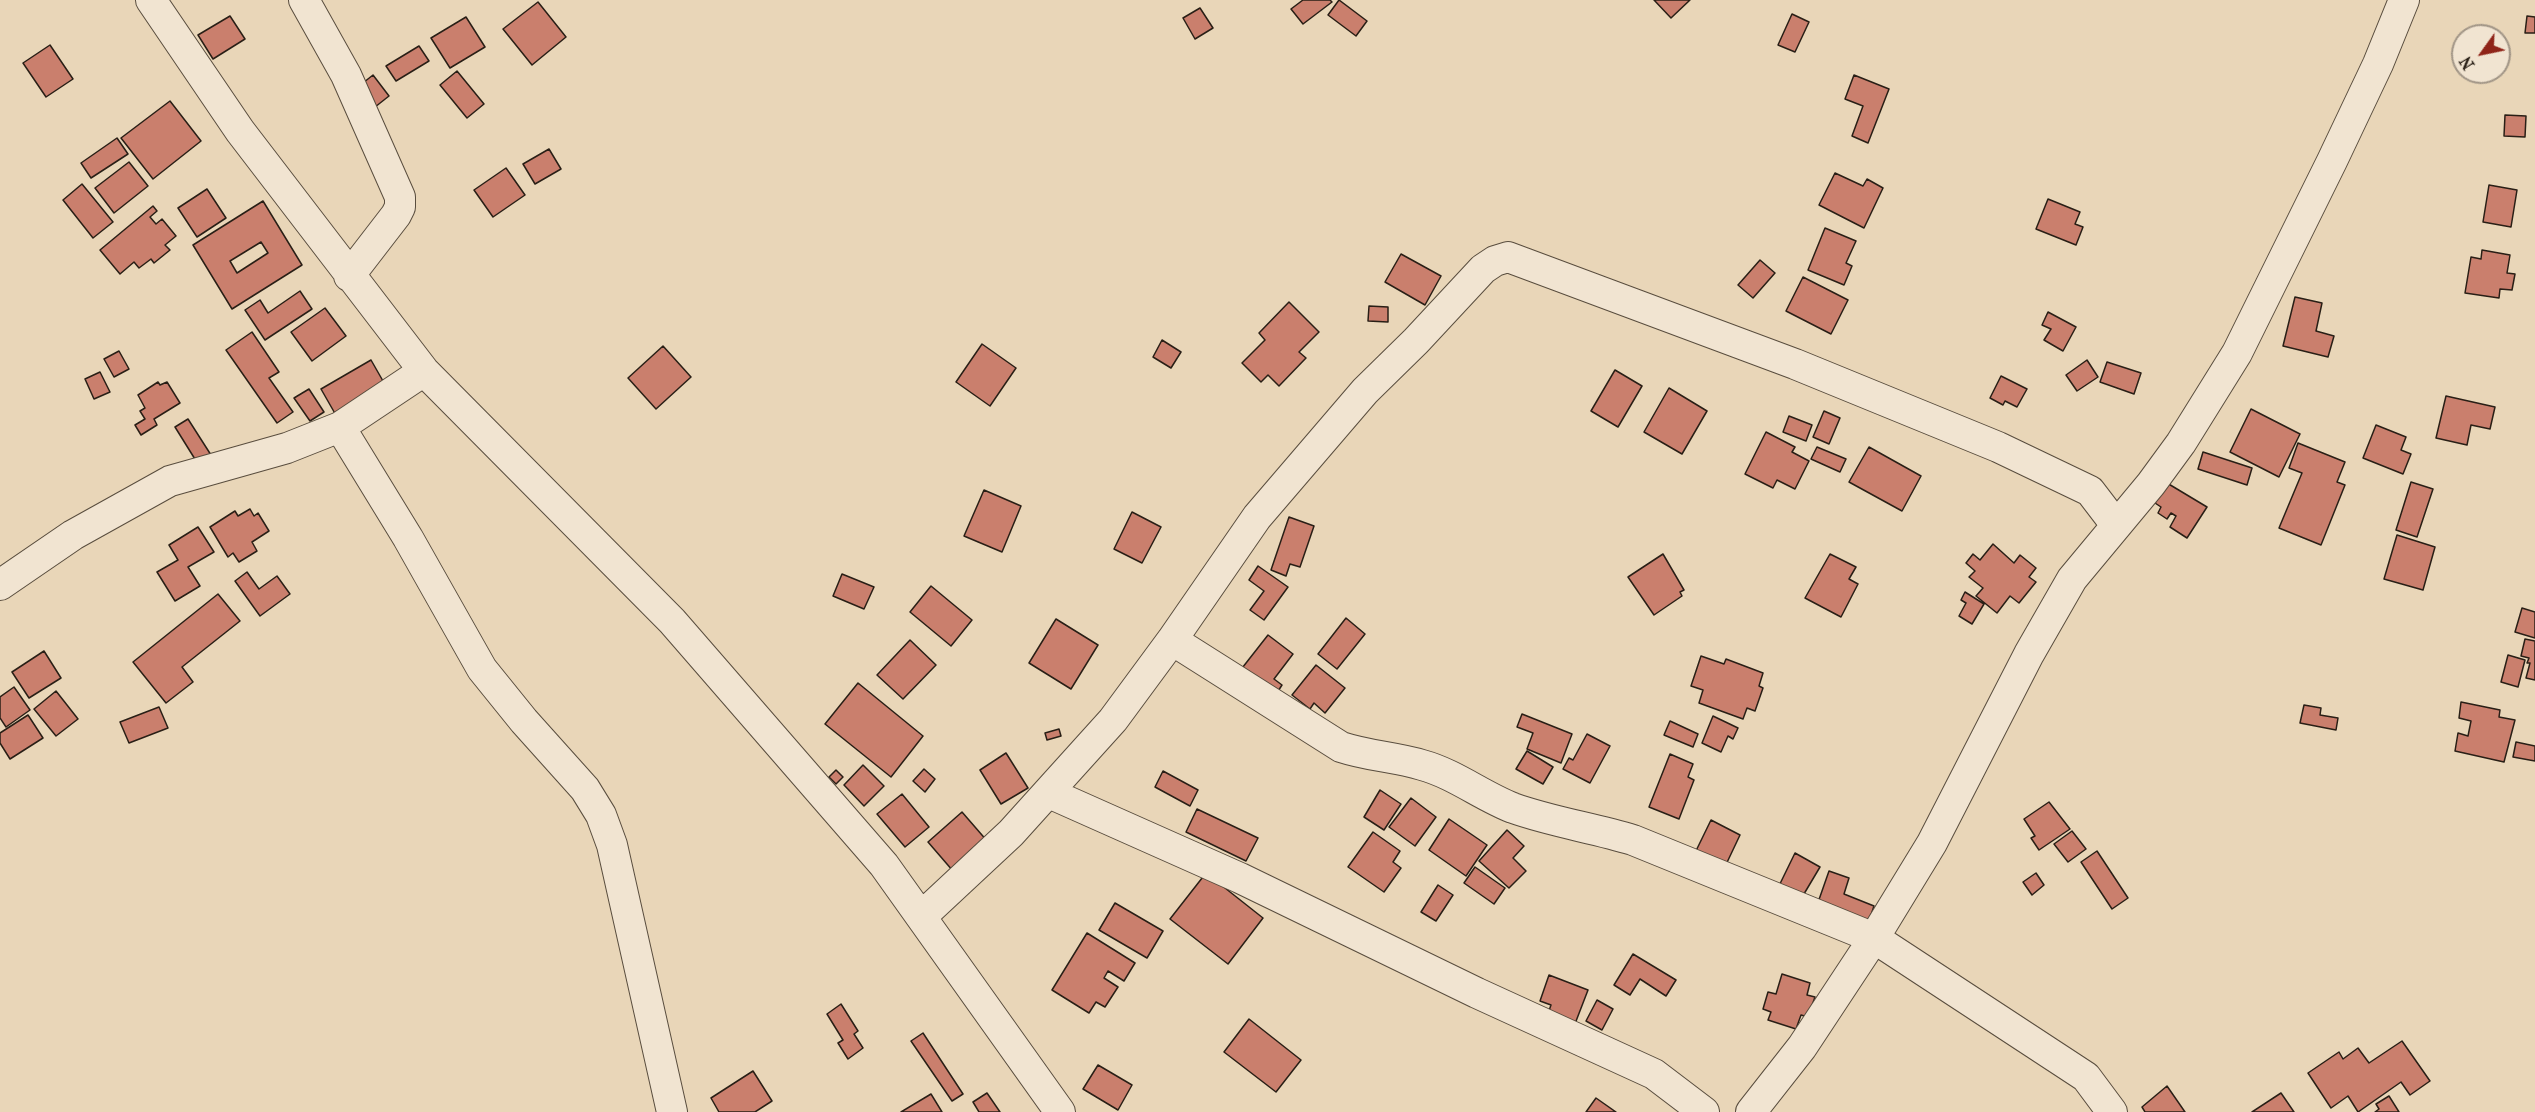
<!DOCTYPE html>
<style>
body{margin:0}
#map{position:relative;width:2535px;height:1112px;overflow:hidden;background:#e9d6b8;font-family:"IM FELL French Canon",serif}
canvas{display:block}
.north{position:absolute;left:2451px;top:24px;width:60px;height:60px;box-sizing:border-box;background:#f1e4d1;border:2px solid #a19586;border-radius:50%;rotate:237deg;font-size:16px;font-weight:700;line-height:24px;text-align:center;color:#291f16}
.north::after{content:'';display:block;margin:auto;width:21px;height:27px;background:#8f2418;clip-path:polygon(50% 0,100% 100%,50% 72%,0 100%)}
</style>
<div id="map">
<canvas width="2535" height="1112"></canvas>
<div class="north">N</div>
</div>
<script>
const ctx = document.querySelector('canvas').getContext('2d');
ctx.lineJoin = 'round';
function fill(path, color) { ctx.fillStyle = color; ctx.fill(path, 'evenodd'); }
function trace(path, color, width, dash) { ctx.strokeStyle = color; ctx.lineWidth = width; ctx.lineCap = dash ? 'butt' : 'round'; ctx.setLineDash(dash || []); ctx.stroke(path); }
const building = new Path2D(`
 M1303 0H1330L1332 2 1303 24 1291 9Z
 M1339 0 1367 21 1356 36 1328 15Z
 M1654 0H1690L1671 18Z
 M538 2 566 37 532 65 503 29Z
 M1200 8 1213 28 1195 39 1183 18Z
 M1792 14 1809 22 1795 52 1778 45Z
 M230 16 245 39 213 59 198 35Z
 M2527 16 2535 17V33H2525Z
 M466 17 485 47 450 68 431 38Z
 M50 45 73 79 46 97 23 63Z
 M419 46 429 61 396 81 386 66Z
 M457 71 484 104 467 118 440 85Z
 M373 75 389 96 370 111 354 90Z
 M1854 75 1889 89 1868 143 1852 136 1863 106 1845 99Z
 M170 101 201 141 153 179 121 138Z
 M2505 115 2526 116 2525 137 2504 136Z
 M117 138 128 154 91 178 81 163Z
 M549 149 561 169 535 184 523 164Z
 M129 162 148 186 114 213 95 188Z
 M506 168 525 195 493 217 474 190Z
 M1835 173 1863 186 1867 179 1883 188 1864 228 1819 205Z
 M82 184 113 222 93 238 63 200Z
 M2489 185 2517 190 2511 227 2483 222Z
 M207 189 226 218 197 237 178 208Z
 M2048 199 2080 212 2075 224 2083 227 2076 245 2036 229Z
 M263 201 302 265 232 309 193 245ZM261 242 268 253 237 273 230 261Z
 M153 206 157 211 150 217 156 224 162 219 176 236 165 245 170 250 154 263 151 259 139 268 134 262 120 274 100 250Z
 M1825 228 1856 241 1846 263 1852 266 1844 285 1808 270Z
 M2482 250 2510 255 2507 273 2515 274 2512 290 2500 289 2499 298 2465 293 2471 257 2481 259Z
 M1401 254 1441 276 1425 305 1385 282Z
 M1760 260 1775 273 1753 298 1738 285Z
 M1803 277 1848 300 1831 334 1786 311Z
 M300 291 312 309 265 340 245 310 260 300 268 313Z
 M2295 297 2322 303 2316 331 2334 336 2328 357 2283 346Z
 M1289 302 1319 332 1299 352 1306 358 1279 386 1268 375 1261 382 1242 363 1265 340 1259 333Z
 M1369 306 1388 307V322L1368 321Z
 M325 308 346 336 312 361 291 332Z
 M2048 312 2076 327 2063 351 2044 340 2051 329 2042 325Z
 M252 332 279 372 269 378 293 412 277 423 226 350Z
 M1162 340 1181 352 1171 368 1153 357Z
 M982 344 1016 368 990 406 956 382Z
 M663 346 691 377 656 409 628 378Z
 M119 351 129 369 114 377 104 359Z
 M371 360 387 388 337 417 321 389Z
 M2087 360 2098 377 2077 391 2066 375Z
 M2107 362 2141 373 2134 394 2100 382Z
 M1615 370 1642 386 1618 427 1591 411Z
 M100 372 110 392 94 399 85 379Z
 M2001 376 2027 389 2017 407 2005 401 2003 405 1990 398Z
 M158 382 160 385 167 382 180 403 154 419 157 425 141 435 135 425 145 419 140 411 145 408 138 395Z
 M1669 388 1707 411 1682 454 1644 432Z
 M309 389 324 412 310 421 294 398Z
 M2446 396 2495 407 2490 429 2471 425 2467 445 2436 438Z
 M2251 409 2300 434 2279 477 2230 452Z
 M1824 411 1840 418 1829 444 1813 437Z
 M1789 416 1812 425 1806 441 1783 432Z
 M188 419 211 455 198 464 175 427Z
 M2376 425 2406 437 2401 450 2411 454 2403 474 2363 458Z
 M1766 432 1795 447 1792 452 1809 461 1795 489 1777 480 1773 488 1745 474Z
 M2298 443 2345 462 2337 482 2345 485 2321 545 2279 528 2302 473 2289 468Z
 M1817 447 1846 459 1840 472 1811 459Z
 M1869 447 1921 476 1902 511 1849 482Z
 M2203 452 2252 468 2247 485 2198 469Z
 M2411 482 2433 489 2417 537 2396 530Z
 M2167 483 2207 507 2187 538 2170 527 2176 516 2171 513 2167 519 2158 513 2161 507 2155 503Z
 M984 490 1021 506 1002 552 964 536Z
 M250 509 254 516 258 513 269 531 252 542 257 551 239 562 233 553 228 557 210 527 235 511 238 516Z
 M1132 512 1161 527 1142 563 1114 549Z
 M1289 517 1314 526 1300 567 1290 564 1286 576 1271 570Z
 M198 527 214 552 188 567 200 586 175 601 157 572 178 560 169 545Z
 M2397 535 2435 547 2423 590 2384 579Z
 M1993 544 2014 563 2020 555 2036 568 2029 577 2036 582 2019 603 2010 596 1997 613 1976 596 1983 588 1969 577 1975 571 1966 563 1973 554 1980 560Z
 M1663 554 1684 590 1680 592 1682 596 1654 615 1628 577Z
 M1830 554 1856 567 1849 579 1858 584 1841 617 1805 598Z
 M1258 566 1288 587 1264 620 1250 610 1264 591 1249 580Z
 M247 572 259 589 277 576 290 594 260 616 235 581Z
 M842 574 874 587 864 609 833 596Z
 M931 586 972 620 951 646 910 612Z
 M1965 592 1984 604 1972 624 1959 616 1966 603 1961 600Z
 M218 594 240 621 182 667 193 682 166 703 133 662Z
 M2522 608 2535 612V638L2515 632Z
 M1346 618 1365 634 1337 669 1318 654Z
 M1056 619 1098 645 1071 689 1029 663Z
 M1268 635 1293 654 1274 679 1282 685 1273 699 1239 672Z
 M2525 639 2535 641V680L2526 678 2530 663H2527L2529 658 2521 656Z
 M910 640 936 665 903 699 877 675Z
 M44 651 61 678 29 698 12 672Z
 M2508 655 2525 660 2518 687 2501 682Z
 M1701 656 1724 664 1726 659 1763 673 1759 686 1763 688 1755 711 1747 708 1743 719 1699 703 1703 690 1691 686Z
 M1316 665 1345 688 1325 713 1314 703 1310 709 1292 695Z
 M858 683 923 736 891 777 825 724Z
 M14 687 30 710 6 727 0 718V697Z
 M56 691 78 719 56 736 34 709Z
 M2461 702 2500 710 2499 717 2515 720 2504 762 2455 751 2458 733 2468 736 2471 721 2459 718Z
 M2304 705 2321 708 2320 715 2338 718 2336 730 2300 723Z
 M159 707 168 728 129 743 120 722Z
 M1522 714 1572 734 1561 763 1527 749 1533 733 1517 727Z
 M28 715 43 738 10 759 0 743V733Z
 M1713 716 1738 728 1733 739 1728 736 1721 752 1702 743Z
 M1670 721 1698 734 1693 747 1664 735Z
 M1059 729 1061 736 1047 740 1045 733Z
 M1587 734 1610 746 1590 783 1563 769 1569 758 1573 760Z
 M2516 742 2535 746V761L2513 757Z
 M1527 751 1553 767 1543 784 1516 769Z
 M1006 753 1028 788 1001 804 980 770Z
 M1670 754 1693 764 1688 777 1694 780 1679 819 1649 807Z
 M863 765 884 786 864 806 844 785Z
 M924 769 935 779 925 792 913 781Z
 M836 770 843 777 836 784 829 777Z
 M1163 771 1198 790 1190 806 1155 787Z
 M1380 790 1401 804 1384 830 1364 817Z
 M902 794 929 827 905 847 877 814Z
 M1411 798 1436 817 1415 846 1389 827Z
 M2049 802 2070 829 2039 850 2031 838 2035 836 2024 819Z
 M1197 809 1258 838 1246 861 1186 832Z
 M962 812 988 842 953 871 928 842Z
 M1449 819 1487 845 1466 876 1429 850Z
 M1711 820 1740 835 1722 873 1692 859Z
 M1507 830 1524 846 1513 858 1526 871 1509 888 1479 861Z
 M2072 831 2086 849 2068 862 2054 844Z
 M1373 832 1400 851 1393 862 1401 868 1384 892 1348 867Z
 M2097 851 2128 898 2112 909 2081 862Z
 M1795 853 1820 867 1798 904 1775 894Z
 M1475 867 1505 888 1494 904 1464 883Z
 M1829 871 1849 878 1844 894 1874 906 1866 930 1815 911Z
 M1206 873 1263 918 1228 964 1170 919Z
 M2036 873 2044 885 2032 895 2023 882Z
 M1438 885 1453 895 1436 921 1421 912Z
 M1115 903 1163 931 1147 958 1099 930Z
 M1087 933 1135 963 1124 981 1108 971 1104 978 1118 987 1105 1007 1096 1002 1089 1013 1052 990Z
 M1633 954 1676 980 1666 996 1640 979 1630 995 1614 985Z
 M1782 974 1810 983 1807 995 1815 997 1808 1017 1801 1015 1796 1029 1768 1020 1771 1012 1763 1009 1768 992 1776 994Z
 M1549 975 1588 990 1573 1029 1546 1019 1551 1005 1540 1001Z
 M1597 1000 1613 1009 1602 1030 1586 1021Z
 M841 1004 858 1031 854 1034 863 1048 848 1059 838 1043 843 1040 827 1014Z
 M1249 1019 1301 1060 1276 1092 1224 1052Z
 M923 1033 963 1094 952 1101 911 1041Z
 M2402 1041 2430 1081 2410 1095 2401 1082 2358 1112 2348 1096 2331 1108 2308 1073 2339 1052 2343 1059 2358 1048 2369 1063Z
 M1098 1065 1132 1085 1118 1110 1083 1089Z
 M753 1071 772 1101 755 1112H719L711 1098Z
 M2167 1086 2185 1112H2145L2142 1107Z
 M987 1093 1000 1112H979L973 1102Z
 M2281 1093 2294 1112H2252Z
 M931 1094 942 1112H901Z
 M2389 1096 2399 1112H2375L2379 1109 2376 1104Z
 M1596 1098 1616 1112H1586Z`);
fill(building, '#ca7f6d');
trace(building, '#291f16', 1.5);
const street = new Path2D(`
 M151 0 240 131 424 371 672 621 884 865 1060 1112
 M304 0 346 75 400 197V207L396 215 349 276
 M340 427 408 538 482 669 524 721 585 789 601 815 612 845 672 1112
 M0 585 73 535 170 481 287 448 340 427 424 371
 M1172 640 1341 747C1368 756 1395 757 1422 765 1455 774 1482 796 1513 808 1552 822 1594 828 1633 840L1874 938 2086 1077 2112 1112
 M1049 793 1240 878 1477 993 1654 1074 1704 1112
 M922 916 1011 833 1113 720 1172 640 1257 517 1365 391 1416 341 1483 269 1495 261 1508 257 1795 364 1998 447 2090 491 2116 525
 M1751 1112 1802 1047 1874 938 1932 843 2029 654 2072 579 2151 484 2181 443 2237 353 2332 161 2378 64 2404 0`);
trace(street, '#594d3e', 32);
trace(street, '#f1e4d1', 30);
</script>
